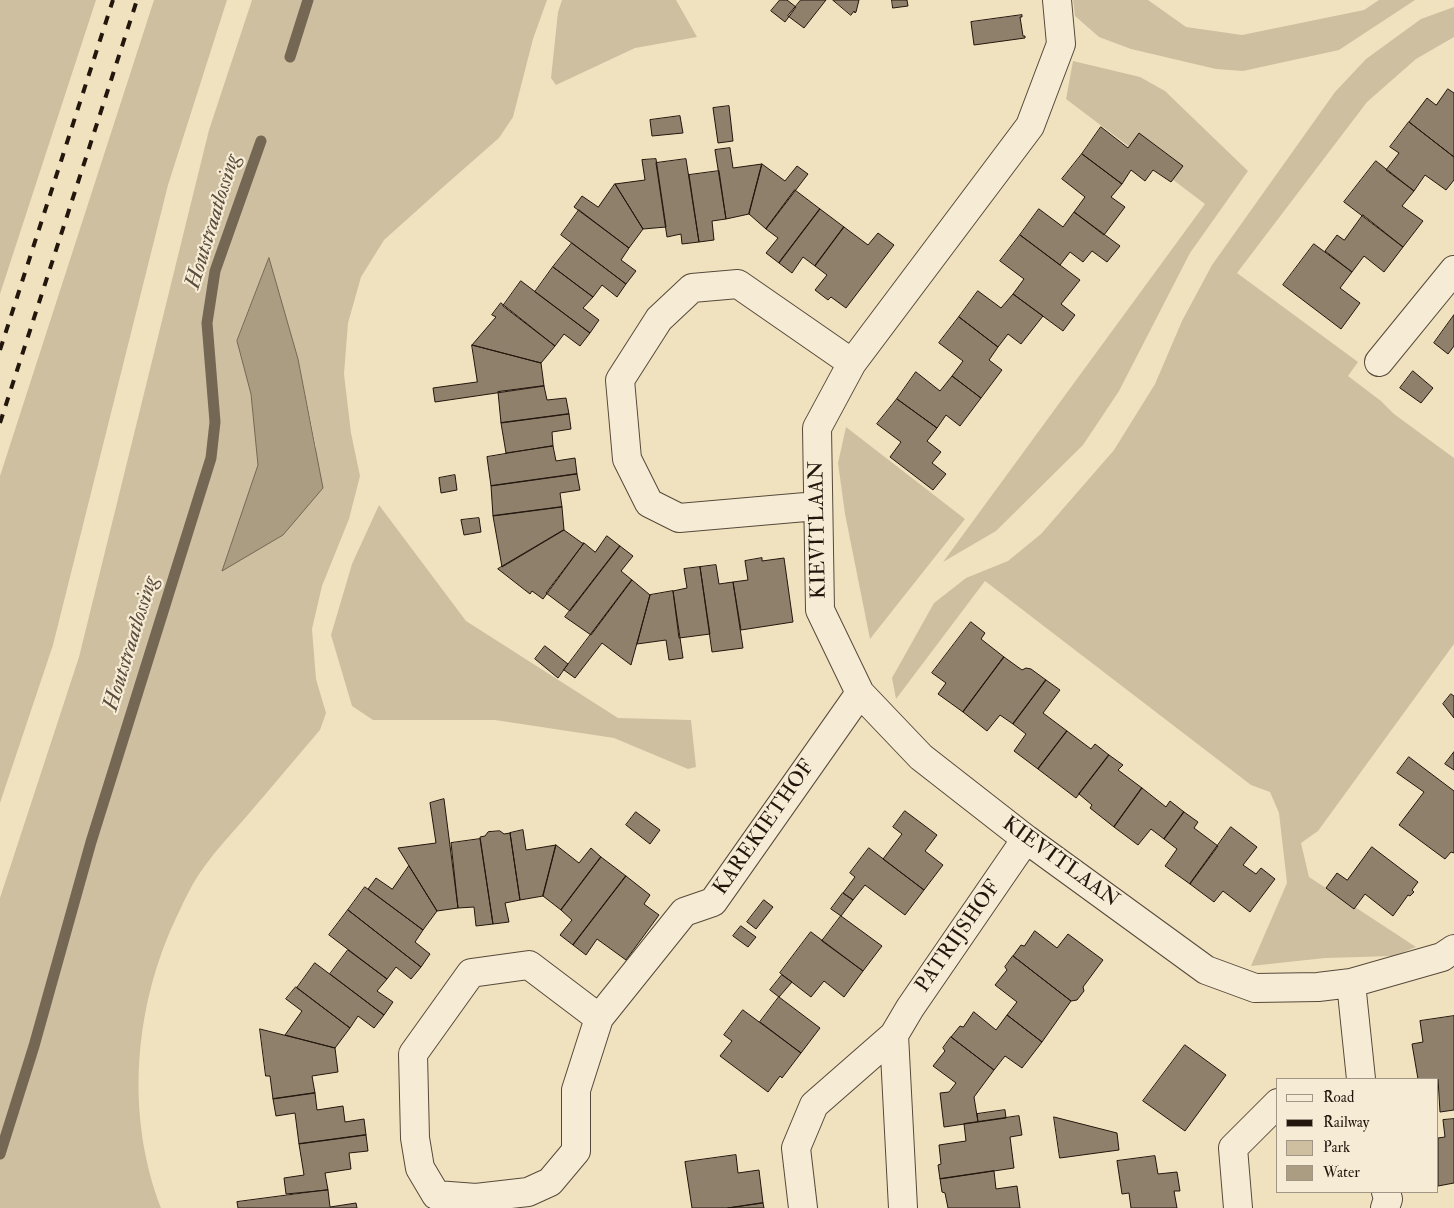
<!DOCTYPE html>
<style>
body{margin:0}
#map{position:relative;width:1454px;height:1208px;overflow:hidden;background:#f1e2bf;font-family:"IM FELL Double Pica",serif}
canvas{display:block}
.legend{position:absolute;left:1276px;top:1078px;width:162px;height:115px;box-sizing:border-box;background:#f6ecd5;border:1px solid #a19685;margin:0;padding:6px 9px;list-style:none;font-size:15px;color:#22160d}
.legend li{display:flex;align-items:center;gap:10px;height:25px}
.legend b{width:25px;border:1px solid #a19685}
</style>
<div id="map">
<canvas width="1454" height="1208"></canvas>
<ul class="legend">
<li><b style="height:6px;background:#f6ecd5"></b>Road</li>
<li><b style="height:6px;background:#22160d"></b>Railway</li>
<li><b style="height:14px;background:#cebfa1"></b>Park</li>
<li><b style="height:14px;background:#ab9d82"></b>Water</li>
</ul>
</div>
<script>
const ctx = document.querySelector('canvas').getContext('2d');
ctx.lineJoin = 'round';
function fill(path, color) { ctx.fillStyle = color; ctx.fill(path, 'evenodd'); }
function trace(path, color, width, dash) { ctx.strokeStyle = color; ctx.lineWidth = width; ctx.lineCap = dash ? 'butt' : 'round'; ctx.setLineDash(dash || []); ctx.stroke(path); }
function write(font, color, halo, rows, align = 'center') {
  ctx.font = font + ' "IM FELL Double Pica",serif'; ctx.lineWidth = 4.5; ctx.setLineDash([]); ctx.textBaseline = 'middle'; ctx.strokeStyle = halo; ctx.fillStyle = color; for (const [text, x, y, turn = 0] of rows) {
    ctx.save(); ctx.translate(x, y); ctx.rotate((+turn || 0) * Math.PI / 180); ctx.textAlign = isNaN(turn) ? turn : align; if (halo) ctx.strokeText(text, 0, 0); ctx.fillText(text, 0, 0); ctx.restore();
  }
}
fill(new Path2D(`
 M0 0H96L0 294Z
 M154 0H227L168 185 53 645 0 803V476Z
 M252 0H547L533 39 513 117 499 138 442 188 384 240 361 277 348 323 344 374 351 433 360 476 349 519 322 586 312 629 316 679 326 713 320 730C295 759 271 788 246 817 232 833 217 849 204 867 193 882 185 899 177 916 134 1006 125 1114 161 1208H0V898L79 657 209 130ZM269 259 298 359 316 447 283 535 222 570 258 465 251 394 237 341Z
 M562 0H676L697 37 635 48 556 85 551 78 558 12Z
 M1073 0H1148L1186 27 1242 35 1364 10 1379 0H1415L1339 50 1243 71 1216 69 1131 49 1099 37 1075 16Z
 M1454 7V37L1416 59 1367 102 1237 273 1358 362 1348 376 1381 401 1394 414 1454 458V644L1318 831 1301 843 1309 877 1416 947 1394 956 1325 958 1251 966 1287 883 1279 813 1270 792 1251 785 985 581 896 699 892 678 934 603 966 578 1008 561 1041 534 1114 450 1155 384 1182 321 1212 265 1335 92 1366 59 1421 19Z
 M1073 61 1140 77 1165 91 1248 171 1190 253 1119 391 1083 445 996 531 943 562 1205 204 1066 99Z
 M846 427 965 519 870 639 845 514 838 463Z
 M379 505 466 621 618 718 691 720 696 767 688 769 614 738 495 720H373L352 706 331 635 352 564Z`), '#cebfa1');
const water = new Path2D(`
 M269 258 298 359 323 488 283 535 222 571 258 465 251 394 237 341Z`);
fill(water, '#ab9d82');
trace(water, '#746753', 1);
trace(new Path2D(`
 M290 57 308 0
 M0 1154 34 1046 91 842 211 458 215 422 207 323 215 271 261 141`), '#746753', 11);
const building = new Path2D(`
 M780 0H787L796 7 785 22 771 11Z
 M801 0H826L804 28 788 16Z
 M833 0H859L856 12 855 13 854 11 851 15Z
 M892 0H907L908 6 893 8Z
 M1022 15V17H1020L1023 36H1025V38L974 45 971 22Z
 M1448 89 1454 93V157L1409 122 1427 98 1436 105Z
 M729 106 733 141 718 143 713 108Z
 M680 116 683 133 652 136 650 120Z
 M1409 122 1454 157V180L1446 190 1425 175 1414 191 1386 170 1399 153 1390 147Z
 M1101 127 1128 148 1139 133 1183 166 1171 182 1153 170 1145 181 1131 170 1122 184 1082 154Z
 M730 148 733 168 762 164 749 214 726 219 715 150Z
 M1082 154 1122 184 1111 197 1125 207 1104 235 1074 212 1085 197 1062 179Z
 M656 159 666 227 643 229 615 184 645 180 642 160Z
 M686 159 699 242 682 244 681 234 667 237 656 163Z
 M1376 161 1414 191 1402 206 1423 221 1403 247 1344 202Z
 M762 164 785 181 797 166 808 174 766 229 749 214Z
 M719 171 726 219 712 221 714 240 699 242 689 175Z
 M615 184 643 229 629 248 574 207 582 196 598 207Z
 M795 190 820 209 779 263 766 253 778 238 766 229Z
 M820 209 844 227 815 266 803 257 792 273 779 263Z
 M1039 209 1063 227 1074 212 1120 246 1107 262 1092 251 1083 262 1070 252 1060 265 1020 235Z
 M579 210 629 248 621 260 636 271 626 284 561 235Z
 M1363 215 1403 247 1384 272 1364 256 1352 272 1325 251 1337 235 1344 240Z
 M844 227 868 245 878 233 894 245 846 308 831 297 828 300 815 290 827 275 815 266Z
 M1020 235 1080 280 1061 304 1075 315 1063 331 1013 294 1024 279 1000 261Z
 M572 243 626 284 617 297 602 285 593 297 553 267Z
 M1314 244 1352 272 1340 288 1360 303 1341 329 1283 285Z
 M553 267 593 297 583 308 599 320 590 333 535 292Z
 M521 281 590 333 580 346 564 334 555 346 503 306Z
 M978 291 1001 308 1013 294 1043 316 1021 344 1008 334 998 347 959 317Z
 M501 303 555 346 541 363 472 345 496 317 492 315Z
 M1454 315V346L1448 354 1434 343Z
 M959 317 998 347 989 360 1002 370 981 398 952 376 963 361 939 343Z
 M472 345 541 363 544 386 435 402 433 388 477 382Z
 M1413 371 1433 388 1421 403 1400 388Z
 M916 372 940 391 952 376 981 398 960 426 946 415 937 428 897 399Z
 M544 386 547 400 566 398 569 414 501 423 498 392Z
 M897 399 937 428 927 441 941 452 932 463 946 474 933 490 890 457 901 442 877 424Z
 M569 414 571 429 552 432 553 446 506 453 501 423Z
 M553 446 556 461 575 458 577 474 491 486 487 457Z
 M577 474 580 490 560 493 562 507 493 516 491 486Z
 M455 475 457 490 441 493 439 478Z
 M562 507 564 530 502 567 493 516Z
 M479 518 481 532 464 535 461 520Z
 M564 530 582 543H584L543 599 532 591 530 594 498 569Z
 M607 536 620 546 570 611 546 593 584 543 595 552Z
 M620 546 633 556 621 571 632 580 591 635 565 617Z
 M762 558V561L784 558 793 622 741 630 733 582 748 580 745 561Z
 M716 565 719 584 733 582 743 648 712 652 700 567Z
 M700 567 710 634 679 638 673 591 687 588 684 569Z
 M632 580 650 595 631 665 602 643 575 678 564 670Z
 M673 591 683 658 669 660 666 640 637 644 650 595Z
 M971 622 985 633 981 639 1004 657 963 712 938 694 946 683 932 673Z
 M545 646 568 664 558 678 535 659Z
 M1004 657 1022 670 1026 668 1031 669 1046 680 1013 724 1000 715 987 731 963 712Z
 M1046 680 1060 690 1043 713 1067 731 1038 769 1014 751 1026 734 1013 724Z
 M1451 694 1454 696V718L1443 704Z
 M1067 731 1091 749 1095 744 1109 755 1076 798 1038 769Z
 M1454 752V770L1445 764Z
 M1109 755 1123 765 1118 770 1142 788 1114 827 1090 808 1092 805 1079 794Z
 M1409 757 1454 791V853L1451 852 1445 859 1399 825 1424 792 1397 773Z
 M1142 788 1166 807 1170 801 1184 812 1164 839 1151 829 1138 845 1114 827Z
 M444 799 458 908 437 911 398 848 436 843 430 803Z
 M905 811 937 835 925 851 943 865 924 890 883 859 902 834 893 827Z
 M636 812 660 830 650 844 626 825Z
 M1184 812 1198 822 1194 828 1218 846 1190 884 1165 866 1177 849 1164 839Z
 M1231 827 1257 847 1243 865 1256 874 1261 868 1275 879 1250 912 1223 891 1214 902 1190 884Z
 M523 830 526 850 556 845 543 896 520 900 510 833Z
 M500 831 504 834 510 833 520 900 505 903 509 922 493 924 480 837 485 836 488 832Z
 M480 839 493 924 476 926 474 907 458 908 451 843Z
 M556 845 579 863 591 848 601 857 561 910 543 896Z
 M1372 847 1418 882 1412 890 1414 892 1410 896 1408 895 1393 916 1365 894 1354 909 1326 888 1337 873 1347 880Z
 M869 848 924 890 905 915 865 885 853 900 843 893 855 877 850 873Z
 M601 857 626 876 573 945 560 935 572 920 561 910Z
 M409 866 437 911 423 930 368 889 376 878 392 889Z
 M626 876 650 895 644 904 659 915 626 960 597 939 586 955 573 945Z
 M365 887 423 930 415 942 430 954 421 967 348 910Z
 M843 893 853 900 841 916 831 909Z
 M764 900 773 907 756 929 747 922Z
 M348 910 421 967 411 979 396 967 387 979 329 935Z
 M841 916 882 946 863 971 822 941Z
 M741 926 756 937 748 947 733 936Z
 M1035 931 1057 948 1068 934 1103 960 1083 987 1084 991 1077 1000 1071 1001 1013 956 1021 945 1024 946Z
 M811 932 863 971 844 997 824 981 811 997 780 973Z
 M348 950 387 979 377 991 393 1002 384 1015 330 974Z
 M1013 956 1071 1001 1042 1042 1007 1015 1017 1002 995 985 1007 970 1005 967Z
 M315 963 384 1015 374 1028 358 1016 350 1028 297 988Z
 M782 975 792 982 779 997 770 990Z
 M296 987 350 1028 335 1048 285 1035 302 1011 286 999Z
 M779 997 820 1028 801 1053 760 1022Z
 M743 1010 801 1053 782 1078 780 1076 768 1092 720 1056 732 1041 724 1035Z
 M974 1012 996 1030 1007 1015 1042 1042 1022 1068 1005 1056 994 1070 951 1037 960 1026 963 1027Z
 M1454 1016V1110L1440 1112 1438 1079H1418L1412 1044 1423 1042 1420 1021Z
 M260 1029 335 1048 338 1072 312 1076 315 1093 273 1099 270 1076H266Z
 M951 1037 994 1070 974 1097 978 1122 944 1127 940 1093 949 1092 956 1083 933 1066 945 1051 943 1048Z
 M1185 1045 1226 1075 1185 1131 1143 1101Z
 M315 1093 317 1110 343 1106 345 1122 364 1119 366 1135 299 1144 295 1113 276 1116 273 1099Z
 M1005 1110 1006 1118 978 1122 977 1114Z
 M1019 1116 1022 1135 1010 1137 1014 1168 940 1179 938 1165 941 1164 939 1145 966 1141 964 1124Z
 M1054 1117 1117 1133 1119 1150 1060 1158Z
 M1454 1119V1183L1438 1186V1138L1445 1137 1443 1120Z
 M366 1135 368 1151 349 1153 351 1169 325 1173 328 1190 286 1194 284 1178 304 1175 299 1144Z
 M736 1155 738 1173 759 1170 763 1203 728 1208H692L685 1162Z
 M1155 1156 1158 1174 1177 1172 1180 1191H1174L1177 1208H1131L1129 1193 1122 1194 1117 1161Z
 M994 1171 996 1189 1017 1186 1020 1208H948L945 1193 942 1192 940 1179Z
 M328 1190 330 1207 356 1203 357 1208H238L237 1202Z
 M763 1203 764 1208H728Z`);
fill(building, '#8e806a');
trace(building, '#22160d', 1);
const street = new Path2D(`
 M1057 0 1061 44 1030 126 852 363 817 428 820 610 860 693 921 757 1026 839 1206 970 1255 988 1318 987 1351 983 1442 957 1454 949
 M1379 362 1454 270
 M817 506 679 518 649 503 627 459 620 380 659 319 692 288 738 284 852 363
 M1351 983 1361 1079
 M599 1018 529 965 471 973 413 1054 415 1138 420 1168 436 1195 476 1198 528 1192 550 1182 576 1151V1090L599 1018 684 912 713 902 860 693
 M894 1035 910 1008 1026 839
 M803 1208 796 1148 814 1105 894 1035 903 1208
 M1238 1208 1233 1148 1278 1103
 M1385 1208 1388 1199 1386 1192`);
trace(street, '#56493a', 30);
trace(street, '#f6ecd5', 28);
trace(new Path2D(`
 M0 350 113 0
 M0 423 137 0`), '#22160d', 4, [9, 9]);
write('21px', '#22160d', '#f6ecd5', [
 ["KIEVITLAAN",819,530,-91],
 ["KAREKIETHOF",765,828,-55],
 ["KIEVITLAAN",1060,863,36],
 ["PATRIJSHOF",959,937,-55]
]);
write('italic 22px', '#594c3c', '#f6ecd5', [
 ["Houtstraatlossing",214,222,-73],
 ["Houtstraatlossing",132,644,-73]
]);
</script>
